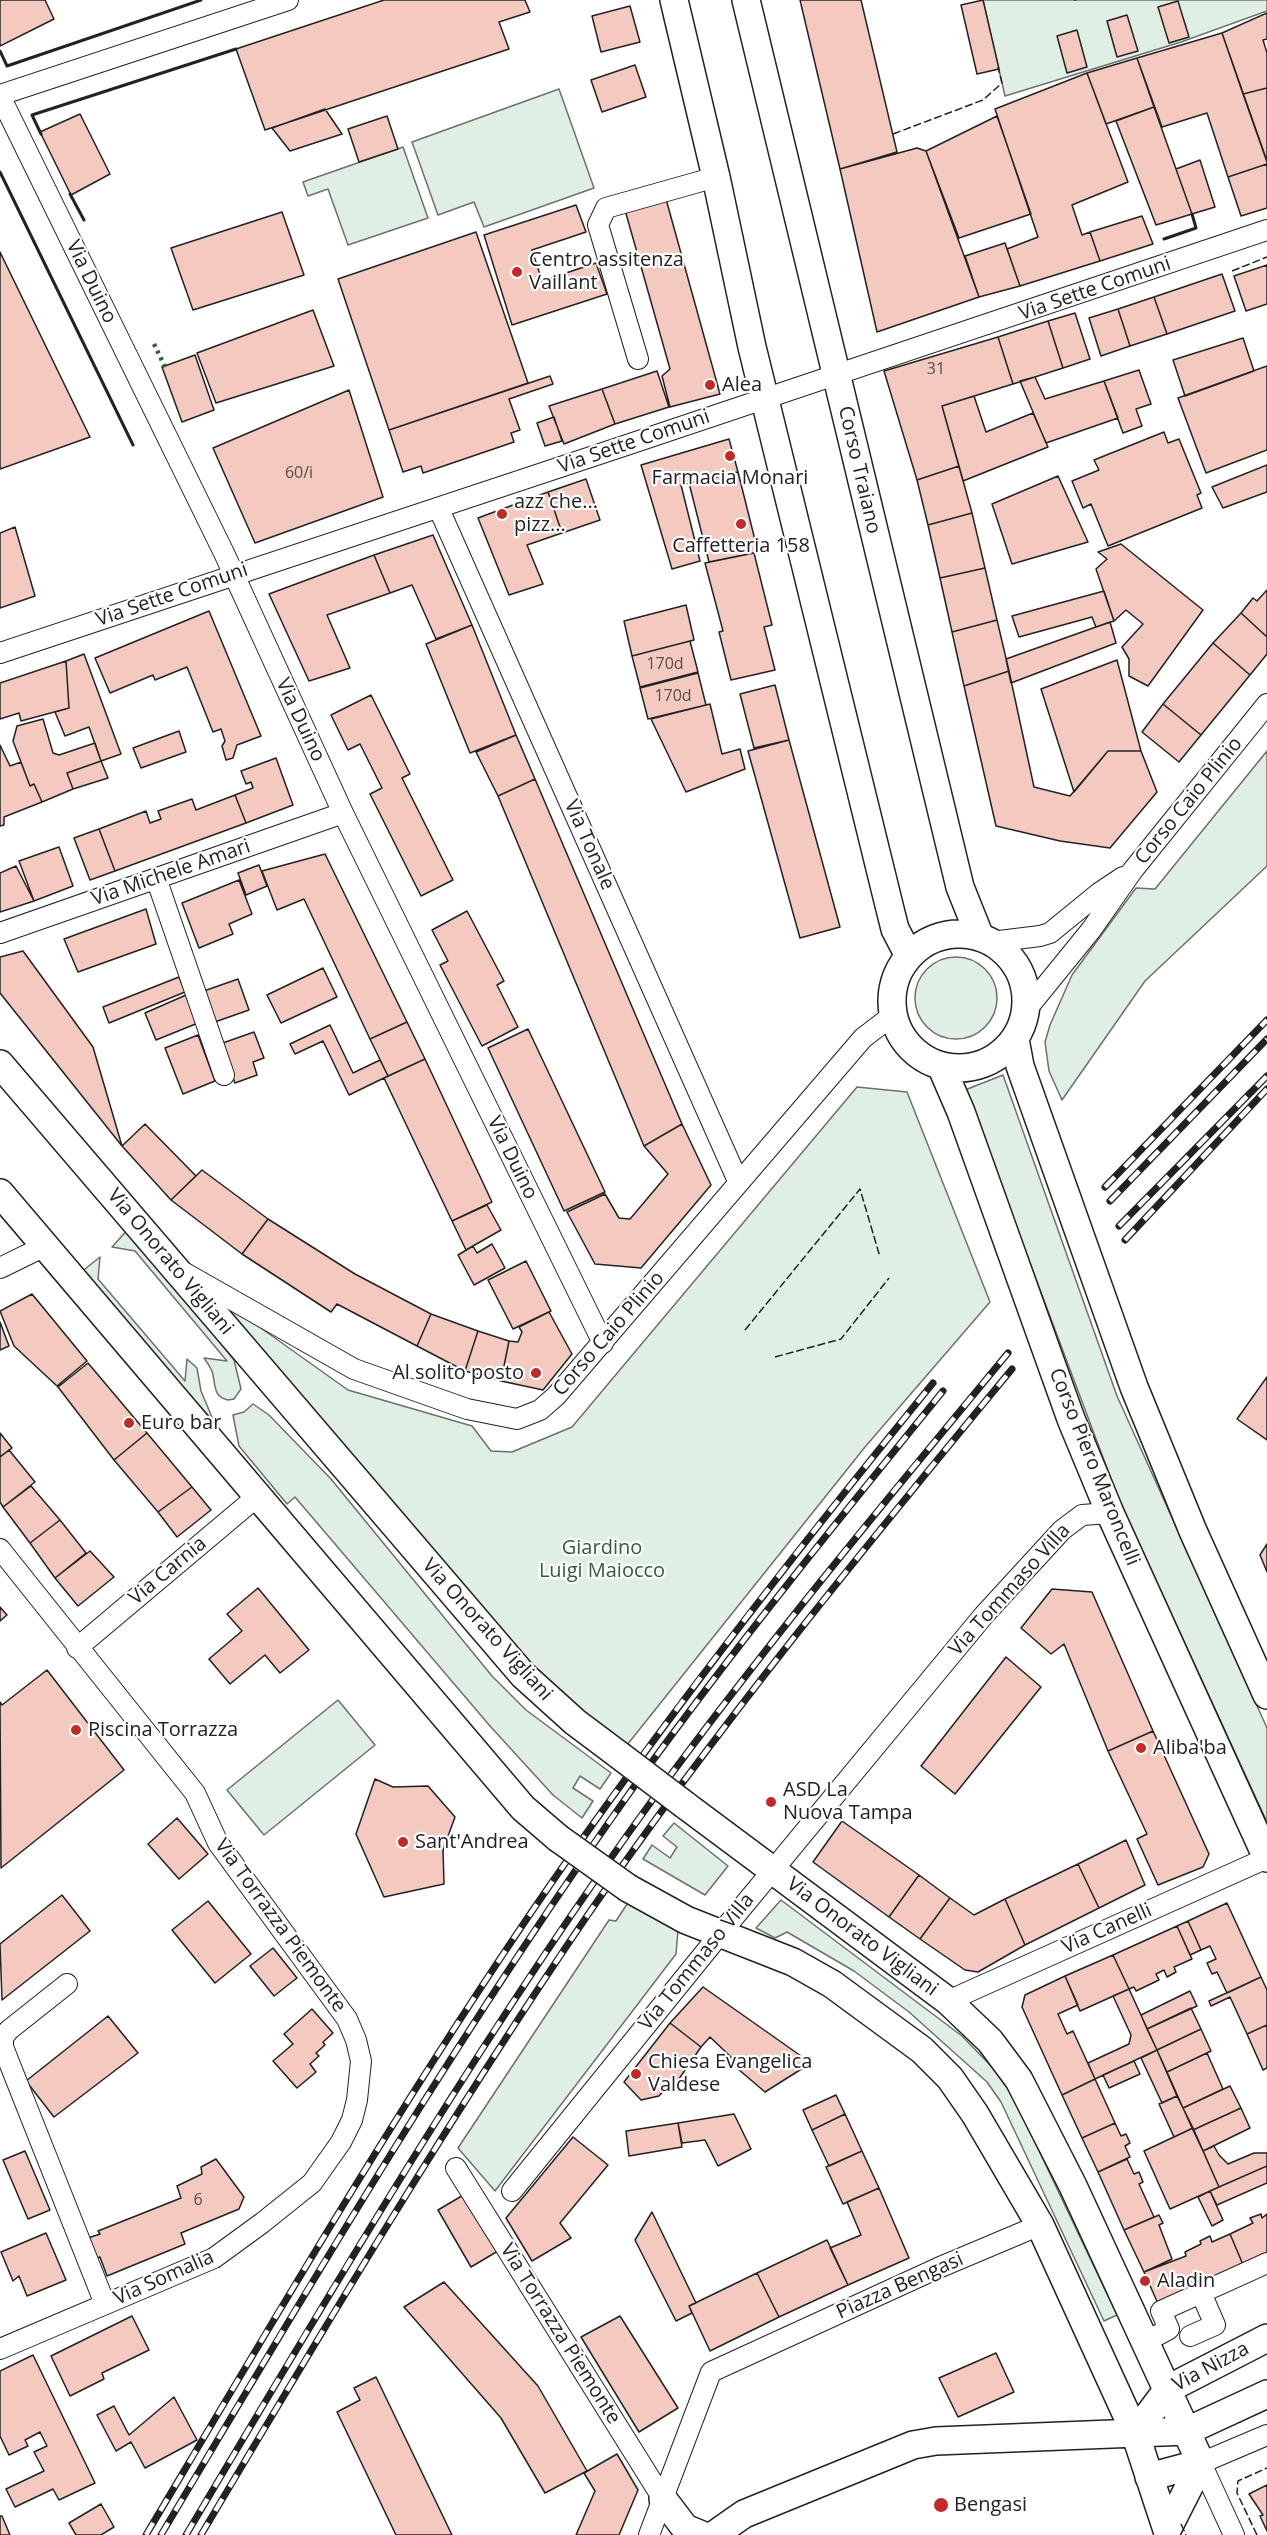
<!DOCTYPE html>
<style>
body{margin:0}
canvas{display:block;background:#fff}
</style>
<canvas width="1267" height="2535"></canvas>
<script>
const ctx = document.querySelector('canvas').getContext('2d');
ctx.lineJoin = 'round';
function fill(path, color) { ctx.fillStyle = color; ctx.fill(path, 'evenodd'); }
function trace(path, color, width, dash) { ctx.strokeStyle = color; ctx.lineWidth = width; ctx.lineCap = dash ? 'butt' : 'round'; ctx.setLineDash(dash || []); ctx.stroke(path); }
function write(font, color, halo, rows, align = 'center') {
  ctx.font = font + ' "Open Sans",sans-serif'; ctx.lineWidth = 4.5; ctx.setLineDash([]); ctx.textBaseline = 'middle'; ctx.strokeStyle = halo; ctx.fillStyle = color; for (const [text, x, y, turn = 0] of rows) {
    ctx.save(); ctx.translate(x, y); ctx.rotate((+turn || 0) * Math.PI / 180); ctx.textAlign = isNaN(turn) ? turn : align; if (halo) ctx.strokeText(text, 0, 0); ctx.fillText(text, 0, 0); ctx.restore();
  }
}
const green = new Path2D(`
 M983 0H1267V11L1181 42 1005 96Z
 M559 89 594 188 484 227 474 202 438 215 412 142Z
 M403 147 428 218 348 245 328 189 308 196 303 182Z
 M1267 751V866L1145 981 1062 1100 1049 1071 1045 1042 1050 1025 1072 975 1136 888 1155 889Z
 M915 998a41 41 0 1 1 82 0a41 41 0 1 1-82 0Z
 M1003 1075 1117 1396 1267 1728V1822L1119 1500 965 1090Z
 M857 1087 907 1092 990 1302 865 1447 619 1755 575 1722 178 1269 348 1390 472 1426 491 1451 512 1452 572 1427Z
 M130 1227 234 1360 241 1389 234 1399 228 1400C212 1396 216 1384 212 1371 210 1367 207 1362 204 1358L227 1361 135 1251 112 1247Z
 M100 1257 98 1279 185 1381 187 1359 197 1368 201 1391 214 1422 80 1273Z
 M253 1404 269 1415 331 1479 492 1676 526 1710 611 1773 600 1789 580 1776 573 1788 593 1801 582 1818 553 1795 490 1726 295 1497 287 1504 239 1446 233 1415 244 1412Z
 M338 1700 375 1745 264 1835 227 1790Z
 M674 1823 728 1866 705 1895 643 1859 652 1845 670 1858 677 1847 663 1836Z
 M781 1900 962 2036 993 2068 1013 2096 1117 2315 1104 2321 1001 2102 987 2082 909 2012 854 1971 787 1932 775 1938 756 1928Z
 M629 1901 678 1930 676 1954 495 2191 458 2148 609 1920 616 1921Z`);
fill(green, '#e0efe3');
trace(green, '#6f6f6f', 1.5);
const building = new Path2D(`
 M0 0H45L54 19 0 46Z
 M384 0H525L530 12 499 22 509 49 265 130 236 49Z
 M800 0H861L897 152 840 169Z
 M983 0 999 69 977 74 961 5Z
 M1178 1 1189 37 1169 43 1158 7Z
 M630 6 640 42 601 52 592 16Z
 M1267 13V39L1263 40 1267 53V88L1243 94 1222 33Z
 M1127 15 1138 51 1117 57 1107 21Z
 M1077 30 1087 67 1067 73 1057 36Z
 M1222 33 1267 161V164L1228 177 1207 113 1162 127 1137 58Z
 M1137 58 1154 107 1106 124 1087 73Z
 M635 65 646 97 602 112 591 80Z
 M1087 73 1128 182 1072 205 1082 235 1090 232 1100 261 1020 286 1007 249 1038 237 995 109Z
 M1267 88V162L1243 94Z
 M1154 107 1192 214 1156 225 1116 121Z
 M325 109 342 134 290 151 272 128Z
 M80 114 110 174 71 195 40 132Z
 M387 116 398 149 359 162 348 129Z
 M997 116 1031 214 959 238 926 151Z
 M917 148 926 151 979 297 877 332 840 169Z
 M1200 160 1215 207 1192 214 1176 169Z
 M1267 164V208L1241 216 1228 177Z
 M666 199 720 394 670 407 662 376 670 369 625 210Z
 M576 205 586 232 532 250 542 281 596 263 607 294 512 325 484 235Z
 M282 212 304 275 193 310 171 248Z
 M1142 216 1153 244 1100 261 1090 232Z
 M476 232 528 383 389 430 338 279Z
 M1005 243 1020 286 979 297 965 256Z
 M0 252 90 437 0 469Z
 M1267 265V304L1246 311 1234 276Z
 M1222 274 1235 311 1167 334 1154 297Z
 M1154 297 1167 334 1130 346 1118 309Z
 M1118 309 1130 346 1101 356 1089 318Z
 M313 310 334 366 216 403 197 353Z
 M1075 313 1090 359 1063 368 1048 321Z
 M1048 321 1063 368 1013 384 998 337Z
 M998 337 1013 384 942 406 959 466 917 480 884 371Z
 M1243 338 1254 371 1185 396 1173 360Z
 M195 355 214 410 182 422 162 367Z
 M1267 366V450L1206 473 1178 398Z
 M1139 370 1151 404 1136 409 1142 426 1123 433 1104 381Z
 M657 371 669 407 615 424 602 389Z
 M550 376 553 384 509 399 520 430 511 433 514 442 423 473 421 466 403 472 389 430Z
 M1035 377 1045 399 1104 381 1118 418 1046 443 1020 381Z
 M602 389 615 424 564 444 549 406Z
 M349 390 383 497 255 543 213 448Z
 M974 396 986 432 1033 413 1048 447 963 481 942 406Z
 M554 417 562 441 545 446 537 423Z
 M1164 432 1168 443 1179 439 1201 493 1197 495 1202 508 1108 546 1091 504 1083 508 1072 481 1099 470 1094 460Z
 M729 439 738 472 681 485 700 561 672 569 641 465Z
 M1267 465V492L1223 508 1212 487Z
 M959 466 972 513 928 525 917 480Z
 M738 472 758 552 709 562 689 483Z
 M1058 476 1088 542 1012 564 992 504Z
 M586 479 600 520 562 533 548 492Z
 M548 492 562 533 527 545 543 584 509 595 478 518Z
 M972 513 985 568 940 578 928 525Z
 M15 527 35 596 0 608V533Z
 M433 535 472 625 436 639 412 585 390 593 374 555Z
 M1121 544 1203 610 1148 686 1129 676V659L1122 647 1143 624 1126 610 1114 621 1096 569 1107 559 1098 552Z
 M754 553 772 625 764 627 775 670 731 680 719 632 723 631 705 563Z
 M374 555 390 593 327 615 350 668 309 681 269 594Z
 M985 568 997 620 952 632 940 578Z
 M1267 590V637L1241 613 1253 598 1257 601Z
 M1104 591 1114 621 1096 627 1092 617 1019 637 1012 616Z
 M686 605 694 640 632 656 624 621Z
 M209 611 261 736 237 745 233 758 226 760 222 746 225 741 221 729 213 732 187 667 155 680 153 675 110 693 95 658Z
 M1241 613 1267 637V654L1250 675 1213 643Z
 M997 620 1009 671 964 686 952 632Z
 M1110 622 1116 643 1011 683 1006 659Z
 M472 625 516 735 470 753 426 644Z
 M690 641 698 672 640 687 632 656Z
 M1213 643 1250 675 1201 735 1163 704Z
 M84 654 121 754 101 761 89 727 65 736 55 712 69 708 66 661Z
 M1117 660 1141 751H1108L1074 792 1041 689Z
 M66 661 69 708 21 721 19 713 0 719V683Z
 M1009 671 1034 787 1070 796 1108 751H1141L1157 792 1110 848 1060 841 996 826 964 686Z
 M698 673 706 705 648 719 640 688Z
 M775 685 789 740 754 748 740 694Z
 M371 695 410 774 402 778 453 880 421 896 370 794 382 788 360 744 348 750 331 715Z
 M710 704 722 754 740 749 745 769 686 792 651 719Z
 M1163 704 1201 735 1179 762 1142 732Z
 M43 719 53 753 59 755 95 743 101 761 67 773 73 789 42 802 34 784 30 786 13 741 17 726Z
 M179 731 186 752 141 768 133 748Z
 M516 735 535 779 498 796 476 752Z
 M789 740 840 927 800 938 748 751Z
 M0 745 10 766 21 762 30 786 34 784 42 802 4 817V825L0 826Z
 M276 758 293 805 246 823 235 795 253 788 251 782 246 784 241 771Z
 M101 761 108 778 73 789 67 773Z
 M535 779 682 1124 644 1146 498 796Z
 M235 795 246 823 115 871 99 829 146 811 150 823 161 819 158 811 192 799 196 810Z
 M99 829 115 871 90 880 74 838Z
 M59 847 73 886 34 901 19 861Z
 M325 854 407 1022 370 1039 304 899 277 910 262 871Z
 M259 865 267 886 246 895 238 873Z
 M16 866 34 901 0 912V873Z
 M239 880 252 914 229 924 233 934 199 948 182 903Z
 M146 909 156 944 78 972 64 939Z
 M467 911 504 981 497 985 518 1027 482 1046 440 965 448 961 432 930Z
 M23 951 93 1047 122 1146 0 993V957Z
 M323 968 337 997 281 1023 267 995Z
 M179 977 185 992 109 1023 103 1007Z
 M238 979 249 1010 212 1023 201 992Z
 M186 995 198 1023 156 1040 145 1013Z
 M407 1022 425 1059 388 1076 370 1039Z
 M330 1025 353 1073 380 1060 388 1076 349 1095 323 1041 295 1054 290 1044Z
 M528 1029 605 1192 564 1211 488 1048Z
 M254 1032 264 1058 253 1062 257 1075 235 1083 220 1044Z
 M198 1035 215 1081 183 1094 165 1048Z
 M425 1059 492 1202 452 1221 384 1078Z
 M145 1124 196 1176 171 1200 122 1146Z
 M682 1124 711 1185 641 1268 595 1264 567 1212 605 1194 619 1218 630 1219 668 1174 644 1146Z
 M202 1170 268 1219 242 1254 171 1200Z
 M487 1205 501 1230 466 1250 452 1221Z
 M268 1219 355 1274 431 1314 417 1346 337 1304 331 1312 242 1254Z
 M492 1244 505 1268 474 1285 458 1255 473 1246 477 1253Z
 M526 1261 551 1311 513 1329 488 1280Z
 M32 1294 87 1361 57 1386 14 1346 0 1311Z
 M549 1312 572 1354 543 1390 501 1381 509 1341 518 1342 522 1332 519 1327Z
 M431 1314 478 1331 465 1371 417 1346Z
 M0 1322 9 1346 0 1350Z
 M478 1331 509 1341 501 1381 465 1371Z
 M88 1363 147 1433 114 1460 58 1387Z
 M1267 1377V1440L1237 1419Z
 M0 1433 12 1448 0 1457Z
 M147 1433 192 1487 158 1512 114 1460Z
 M9 1450 35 1482 3 1507 0 1502V1457Z
 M31 1486 60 1520 30 1543 3 1507Z
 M192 1487 211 1510 177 1537 158 1512Z
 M60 1520 86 1553 55 1578 30 1543Z
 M1267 1544V1572L1260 1555Z
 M90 1551 114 1577 78 1606 55 1578Z
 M258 1588 309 1650 280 1673 265 1655 230 1684 209 1659 242 1631 227 1614Z
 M1052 1589 1092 1592 1153 1731 1108 1751 1064 1644 1051 1654 1021 1628Z
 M0 1607 7 1615 0 1621Z
 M1006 1657 1041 1687 955 1794 921 1766Z
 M47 1670 124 1770 1 1868 0 1702 2 1705Z
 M1153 1731 1209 1854 1203 1867 1158 1885 1137 1839 1147 1834 1108 1751Z
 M375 1779 393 1787 428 1786 455 1817 443 1850 444 1884 384 1897 356 1834Z
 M177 1818 208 1854 179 1879 148 1844Z
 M842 1821 919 1875 889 1917 813 1862Z
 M1126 1840 1145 1885 1099 1908 1078 1864Z
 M1078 1864 1099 1908 1025 1945 1005 1899Z
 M919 1875 950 1898 920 1939 889 1917Z
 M62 1895 90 1931 2 2000 0 1944Z
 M950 1898 974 1915 1005 1899 1025 1945 978 1972 965 1970 920 1939Z
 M208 1901 251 1954 215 1983 172 1930Z
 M1227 1903 1261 1977 1227 1993 1217 1972 1212 1974 1207 1963 1216 1959 1210 1946 1201 1950 1188 1921Z
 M1188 1921 1201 1950 1190 1955 1177 1926Z
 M1177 1926 1192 1959 1174 1967 1176 1972 1167 1977 1164 1970 1156 1974 1159 1980 1136 1991 1134 1987 1129 1989 1113 1955Z
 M273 1948 297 1978 274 1996 250 1966Z
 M1113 1955 1129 1989 1080 2011 1065 1976Z
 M1065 1976 1078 2005 1058 2014 1067 2034 1073 2031 1095 2079 1062 2095 1022 2007 1025 1995Z
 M1261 1977 1267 1990V2025L1247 2034 1230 1997 1211 2006 1209 2001Z
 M703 1987 811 2063 765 2092 731 2063V2057L710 2037 701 2047 670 2023Z
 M1129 1989 1157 2050 1095 2079 1088 2063 1129 2044 1131 2035 1113 1996Z
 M1190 1991 1197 2006 1147 2029 1141 2015Z
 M1191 2008 1201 2029 1157 2050 1147 2029Z
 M312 2009 333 2033 323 2042 325 2045 316 2053 319 2056 310 2064 316 2072 297 2088 273 2061 293 2044 284 2034Z
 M108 2016 138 2053 54 2117 26 2081Z
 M670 2023 701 2047 672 2089H665L659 2096 641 2100 624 2082Z
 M1267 2025V2068L1263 2070 1247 2034Z
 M1201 2029 1211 2051 1167 2072 1157 2050Z
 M1157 2050 1177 2096 1162 2103 1141 2058Z
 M1207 2053 1223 2089 1183 2108 1167 2072Z
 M1134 2061 1140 2074 1109 2088 1103 2075Z
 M1095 2079 1115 2123 1082 2138 1062 2095Z
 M1230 2086 1241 2108 1193 2130 1183 2108Z
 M836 2095 845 2114 812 2130 803 2110Z
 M1177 2096 1193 2128 1174 2137 1159 2104Z
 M1241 2108 1250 2128 1203 2151 1193 2130Z
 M734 2114 751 2149 718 2166 705 2140 682 2143 678 2123Z
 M845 2114 862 2151 829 2166 812 2130Z
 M678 2123 682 2147 629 2156 626 2131Z
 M1115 2123 1121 2136 1126 2134 1130 2143 1125 2146 1130 2157 1098 2172 1082 2138Z
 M1193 2128 1219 2187 1170 2209 1144 2151Z
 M573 2137 608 2165 560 2223 571 2238 532 2261 506 2218Z
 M1214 2146 1219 2155 1228 2164 1254 2153H1267V2166L1219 2187 1203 2151Z
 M25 2151 50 2210 28 2219 3 2160Z
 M862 2151 879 2188 843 2204 826 2167Z
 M216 2159 244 2197 239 2209 181 2233 185 2244 107 2276 100 2257 92 2260 85 2239 100 2234 98 2231 181 2198 177 2186 202 2174 201 2167Z
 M1127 2159 1134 2174 1139 2172 1143 2182 1139 2184 1154 2217 1124 2230 1098 2172Z
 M1267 2166V2183L1217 2205 1210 2191Z
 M879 2188 909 2258 848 2285 830 2248 861 2235 847 2202Z
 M1210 2191 1223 2220 1212 2226 1198 2197Z
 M465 2194 498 2251 471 2267 438 2210Z
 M652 2212 696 2303 689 2306 692 2313 676 2321 635 2240Z
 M1261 2214 1262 2218 1267 2214V2256L1244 2267 1230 2234 1253 2223 1250 2218Z
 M1159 2215 1163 2223 1159 2225 1172 2259 1144 2272 1124 2230Z
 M46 2233 66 2280 27 2296 19 2276 13 2281 1 2252Z
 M1230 2234 1244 2267 1159 2306 1144 2272 1186 2256 1185 2252 1201 2244 1200 2241 1210 2236 1212 2242Z
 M827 2240 848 2285 779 2317 757 2273Z
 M757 2273 779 2317 710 2351 689 2306Z
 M444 2282 538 2386 587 2471 545 2493 501 2418 404 2307Z
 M132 2316 149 2350 102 2373 104 2379 70 2396 51 2356Z
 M620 2316 678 2408 639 2432 581 2337Z
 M996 2353 1014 2392 958 2417 939 2378Z
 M33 2355 95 2483 59 2500 53 2489 15 2507 6 2489 44 2471 34 2452 47 2446 40 2432 25 2440 28 2446 9 2455 0 2436V2371Z
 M376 2377 452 2535H396L337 2412 360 2400 354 2388Z
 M174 2397 197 2440 145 2468 131 2442 116 2451 97 2415 114 2406 129 2435Z
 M617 2454 638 2490 619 2535H576L595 2491 584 2473Z
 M1267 2485V2531L1260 2516 1263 2515 1249 2494Z
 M101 2504 114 2527 101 2535H76L69 2523Z
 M0 2516H2L10 2535H0Z`);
fill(building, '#f3c9c0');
trace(building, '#222', 1.5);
const street = new Path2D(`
 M0 95 288 0
 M0 96 224 553 343 813 603 1343
 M638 359 598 225 606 208 716 177
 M439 509 738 1181
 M0 653C422 512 846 374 1267 230
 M156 878 224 1075
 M0 933 343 813
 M991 942 1040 936 1050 933 1099 893 1123 877
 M1026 1010 1091 930 1133 870 1267 704
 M0 1268 45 1246
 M185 1273 354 1369 467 1409 517 1419 540 1410 556 1396 863 1038 893 1015
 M0 1549 195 1793 218 1843 347 2019 356 2040 361 2061 357 2100 352 2120 341 2142 312 2183 262 2223 214 2258 0 2349
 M77 1648 259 1495
 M67 1984 9 2030 3 2037V2047L105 2304
 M948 2001 1267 1858
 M456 2168 663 2499
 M512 2191 720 1934 984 1615 1062 1530 1082 1515 1110 1513
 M1158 2335 1169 2329 1161 2311 1267 2263
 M1190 2336 1215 2325 1201 2293
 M649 2535 711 2372 938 2268 1040 2225
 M1234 2535 1201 2463 1267 2435`);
const secondary = new Path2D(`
 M674 0 716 177 752 347 889 905 895 929 909 956
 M746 0 960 887 980 937
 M892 1001a67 67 0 1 1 134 0a67 67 0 1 1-134 0Z
 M1015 1039 1020 1066 1134 1387 1193 1531 1267 1695
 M0 1064 523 1675 575 1722 619 1755
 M942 1068 961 1112 1071 1419 1110 1513 1267 1858
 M0 1193 523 1808 558 1838
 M685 1805 948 2001 990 2041 1019 2080 1073 2186 1201 2463
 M628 1888 686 1920 793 1962 832 1984 922 2050 950 2078 975 2114 1040 2225 1135 2433 1167 2530
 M1135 2433 1168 2389 1267 2338
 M1149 2477 1201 2463
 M663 2499 685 2528 702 2535
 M1167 2530 1201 2463
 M714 2535 744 2514 913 2445 936 2441 1187 2431 1267 2394`);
trace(street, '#222', 22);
trace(secondary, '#222', 30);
trace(street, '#fff', 20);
trace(secondary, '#fff', 27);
const rail = new Path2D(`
 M1105 1187 1267 1020
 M1110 1201 1267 1039
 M1119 1226 1267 1076
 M1125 1240 1267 1089
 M146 2535C276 2316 405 2095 550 1885 670 1712 800 1546 933 1383
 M161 2535C313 2279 465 2023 638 1781 735 1647 839 1519 943 1391
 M186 2535C335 2284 484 2031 656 1795 767 1643 888 1498 1008 1353
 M201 2535C325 2326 450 2117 587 1916 718 1726 865 1547 1012 1369`);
trace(rail, '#222', 7);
trace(rail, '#fff', 4.5, [14]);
const secondaryBridge = new Path2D(`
 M619 1755 685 1805
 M558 1838 628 1888`);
trace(secondaryBridge, '#222', 30, []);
trace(secondaryBridge, '#fff', 27);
trace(new Path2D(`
 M154 344 166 369`), '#2f5e38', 4.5, [3, 4.5]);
trace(new Path2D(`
 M1074 0H1076
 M893 134 983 100 1002 83 998 67
 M1232 271 1267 257
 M745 1330 860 1189 880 1257
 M775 1357 841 1339 889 1278
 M1181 2524 1186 2535
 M1257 2535 1237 2493 1238 2481 1267 2468`), '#222', 1.5, [8, 3]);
trace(new Path2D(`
 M0 51 7 66 201 0
 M41 134 32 115 236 49
 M0 172 133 445
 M70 194 84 220
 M1164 239 1196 228 1192 214`), '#222', 3);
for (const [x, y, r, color] of [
 [517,272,6,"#c62828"],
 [710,385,6,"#c62828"],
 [730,456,6,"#c62828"],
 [502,514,6,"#c62828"],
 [741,524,6,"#c62828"],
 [536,1373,6,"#c62828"],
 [129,1423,6,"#c62828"],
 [76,1730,6,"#c62828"],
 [1141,1748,6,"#c62828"],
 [771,1802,6,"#c62828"],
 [403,1842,6,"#c62828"],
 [636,2074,6,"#c62828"],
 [1145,2281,6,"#c62828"],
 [941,2505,8,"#c62828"]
]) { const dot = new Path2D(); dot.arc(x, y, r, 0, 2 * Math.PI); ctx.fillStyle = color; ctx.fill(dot); trace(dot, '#fff', 2); }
write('16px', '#564c4a', null, [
 ["31",936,369],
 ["60/i",299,473],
 ["170d",665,664],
 ["170d",673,696],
 ["6",198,2200]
]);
write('20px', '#222', '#fff', [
 ["Centro assitenza",529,260],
 ["Vaillant",529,283],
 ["Alea",722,385],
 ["Farmacia Monari",730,478,"center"],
 ["azz che...",514,502],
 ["pizz...",514,525],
 ["Caffetteria 158",741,546,"center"],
 ["Al solito posto",524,1373,"right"],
 ["Euro bar",141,1423],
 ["Piscina Torrazza",88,1730],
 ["Aliba'ba",1153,1748],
 ["ASD La",783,1790],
 ["Nuova Tampa",783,1813],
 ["Sant'Andrea",415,1842],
 ["Chiesa Evangelica",648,2062],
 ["Valdese",648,2085],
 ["Aladin",1157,2281],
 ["Bengasi",954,2505]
], 'left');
write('20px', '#222', '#fff', [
 ["Via Duino",91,282,64],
 ["Via Sette Comuni",1095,289,-19],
 ["Via Sette Comuni",634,442,-19],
 ["Corso Traiano",859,470,77],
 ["Via Sette Comuni",172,595,-19],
 ["Via Duino",300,720,65],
 ["Corso Caio Plinio",1189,801,-51],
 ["Via Tonale",589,845,66],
 ["Via Michele Amari",171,873,-19],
 ["Via Duino",512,1158,64],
 ["Via Onorato Vigliani",170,1262,50],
 ["Corso Caio Plinio",609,1334,-49],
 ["Corso Piero Maroncelli",1094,1467,68],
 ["Via Carnia",168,1571,-40],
 ["Via Tommaso Villa",1010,1590,-48],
 ["Via Onorato Vigliani",487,1630,48],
 ["Via Torrazza Piemonte",280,1926,54],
 ["Via Canelli",1107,1929,-24],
 ["Via Onorato Vigliani",862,1937,37],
 ["Via Tommaso Villa",697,1962,-51],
 ["Via Somalia",164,2278,-24],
 ["Piazza Bengasi",900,2286,-24],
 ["Via Torrazza Piemonte",560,2334,58],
 ["Via Nizza",1211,2367,-28]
]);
write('20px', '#2f5e38', '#fff', [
 ["Giardino",602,1548],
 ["Luigi Maiocco",602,1571]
]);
</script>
